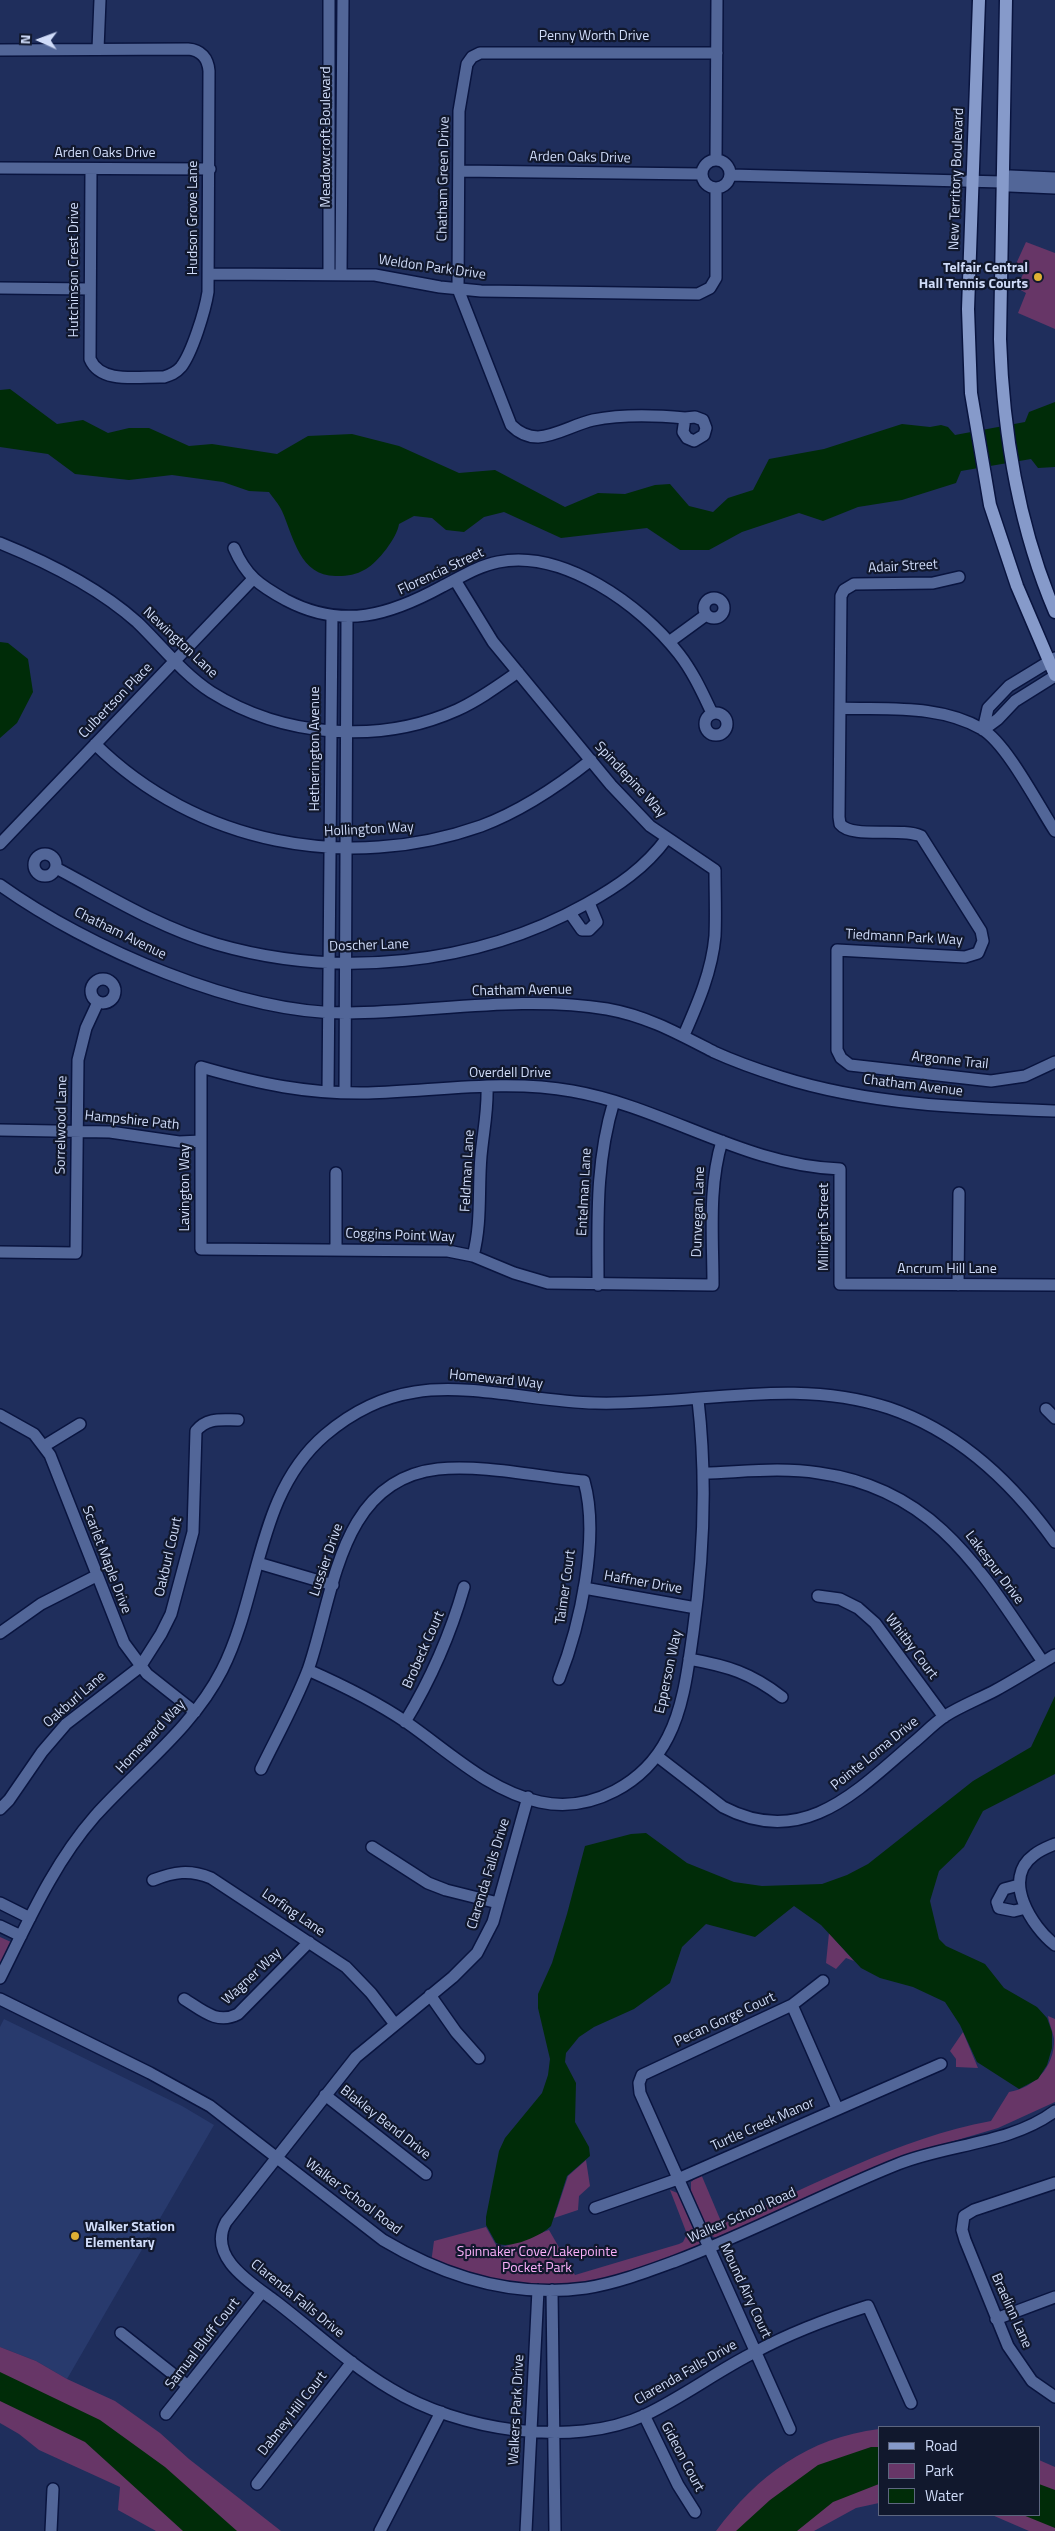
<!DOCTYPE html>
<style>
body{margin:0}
#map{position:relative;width:1055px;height:2531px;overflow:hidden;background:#1f2e5c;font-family:"Titillium Web",sans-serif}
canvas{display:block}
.legend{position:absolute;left:878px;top:2426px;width:162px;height:90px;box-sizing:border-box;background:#11182d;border:1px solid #5d667f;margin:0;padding:6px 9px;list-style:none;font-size:15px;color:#d0dcf9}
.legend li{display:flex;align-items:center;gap:10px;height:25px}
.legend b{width:25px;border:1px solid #5d667f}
.north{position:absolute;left:15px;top:15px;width:50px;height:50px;-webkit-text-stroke:4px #11182d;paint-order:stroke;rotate:272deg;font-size:14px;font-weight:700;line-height:20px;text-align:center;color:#d0dcf9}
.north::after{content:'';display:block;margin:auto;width:18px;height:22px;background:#d0dcf9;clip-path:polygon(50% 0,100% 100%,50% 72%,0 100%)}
</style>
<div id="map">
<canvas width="1055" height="2531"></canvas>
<ul class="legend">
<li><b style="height:6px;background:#869aca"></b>Road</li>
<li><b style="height:14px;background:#673667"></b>Park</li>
<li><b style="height:14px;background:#002c08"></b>Water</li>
</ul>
<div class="north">N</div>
</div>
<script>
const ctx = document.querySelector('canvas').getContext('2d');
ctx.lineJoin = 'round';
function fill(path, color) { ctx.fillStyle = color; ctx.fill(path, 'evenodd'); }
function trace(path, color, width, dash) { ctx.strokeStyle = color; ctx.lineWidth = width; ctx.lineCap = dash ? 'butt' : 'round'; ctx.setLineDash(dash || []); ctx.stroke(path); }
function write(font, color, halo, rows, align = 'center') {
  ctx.font = font + ' "Titillium Web",sans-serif'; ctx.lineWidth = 4.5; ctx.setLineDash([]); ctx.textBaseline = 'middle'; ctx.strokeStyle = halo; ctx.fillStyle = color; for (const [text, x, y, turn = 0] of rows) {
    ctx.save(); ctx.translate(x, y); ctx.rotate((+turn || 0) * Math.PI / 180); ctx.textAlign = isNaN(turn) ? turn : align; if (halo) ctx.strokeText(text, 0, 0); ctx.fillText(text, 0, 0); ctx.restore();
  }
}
fill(new Path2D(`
 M4 2019 182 2106 214 2125 67 2379 36 2361 0 2347V2027Z`), '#283a6d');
fill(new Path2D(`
 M1026 242 1055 253V329L1018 313 1026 293 1017 288 1026 267 1016 264Z
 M829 1933 854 1961 846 1958 836 1969 826 1963Z
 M0 1937 11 1942 0 1966Z
 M1048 2016 1055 2019V2102L998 2128 900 2157 718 2239 710 2235 691 2193V2182L701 2174 720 2219 728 2222C814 2186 898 2138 991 2121L1009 2092C1034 2088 1055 2067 1054 2039 1053 2032 1049 2023 1048 2016Z
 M963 2032 978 2068 956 2067V2059L950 2051Z
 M586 2160 590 2186 579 2196 578 2210 554 2218 568 2176Z
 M670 2190 680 2194 701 2241 700 2246 641 2271 578 2287 509 2286 431 2263 434 2241 486 2227 496 2245 503 2247 549 2230 575 2275 679 2244 683 2242 687 2234Z
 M0 2347 36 2361 67 2379 115 2401 160 2433 189 2459 281 2531H156L118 2510 120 2487 39 2450 19 2434 0 2423Z
 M879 2429V2503L856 2508 814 2531H716C758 2475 808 2438 879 2429Z
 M1039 2460 1055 2467V2531H1029L992 2515H1039Z`), '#673667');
fill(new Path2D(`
 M10 389 57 424 83 420 108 433 129 428H149L189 446 212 444 277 454 308 436 352 434 399 446 459 473 495 470 565 507 598 493 625 494 655 485 670 484 689 506 713 512 728 498 753 490 769 459 824 449 902 424 930 427 941 425 948 427 955 435 1025 422 1029 412 1055 402V467L1038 468 1031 459 961 471 956 483 902 500 858 507 823 521 799 513 742 532 709 550H680L647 528 561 538 504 512 484 517 464 532 446 530 432 518 414 516 399 524C397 538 378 562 366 569 355 575 349 576 337 576 300 577 294 538 282 511 279 504 273 498 269 492L249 491 223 482 172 475 129 480 75 474 48 454 0 447V390Z
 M0 642 8 643 28 659 33 692 17 723 0 738Z
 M1055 1696V1774L983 1811 964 1847 939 1871 930 1901 939 1939 946 1946 985 1964 1004 1988 1037 2007 1047 2018 1052 2032V2048L1047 2065 1038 2079 1019 2089 977 2062 960 2025 945 2002 913 1987 880 1978 861 1968 821 1925 794 1906 755 1937 706 1924 682 1947 670 1983 634 2009 594 2027 579 2037 566 2053 565 2062 576 2083 575 2122 589 2147 590 2156 567 2176 551 2226C541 2236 509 2250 496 2243L486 2225V2217L499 2151 505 2138 542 2093 548 2075 550 2059 538 2008V1994L552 1963 567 1914 585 1846 631 1834 646 1833 687 1863 734 1882 762 1886 822 1884 847 1875 868 1864 973 1781 1031 1747Z
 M0 2372 100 2420 165 2467 237 2531H183L85 2442 0 2401Z
 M871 2447H879V2484L833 2502 797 2531H736L770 2500 818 2465Z
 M1039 2484 1055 2490V2528L1023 2515H1039Z`), '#002c08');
const minor = new Path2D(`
 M98 49 100 0
 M0 50 188 49C201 50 208 58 209 71L208 292C205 311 192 353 181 367 176 373 170 375 164 377 141 376 101 385 90 359L91 169
 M702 174a14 14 0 1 1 28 0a14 14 0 1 1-28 0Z
 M716 160 717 0
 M0 168 210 169
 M459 171 701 174
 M730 175 1002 182 1010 186 1055 188
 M1002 182 1010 176 1055 178
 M209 274 375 275 440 287 481 291 698 294 710 288 716 278V189
 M329 274V0
 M341 274 343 0
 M0 288 90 289
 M695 417 703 420 706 428 704 435 694 441 687 438 683 432 685 418Z
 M685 418C654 415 623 414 593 420 575 424 556 436 538 437 527 437 518 432 511 425L458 289 459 111 467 64 472 57 480 53H717
 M0 543C47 562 99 588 137 622 161 645 182 673 211 692 283 737 379 745 457 710 479 700 498 686 518 672
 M234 548C246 576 259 585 286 600 343 630 390 615 443 586 461 577 478 566 498 562 563 549 641 605 679 654 693 672 702 692 712 713
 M959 577 933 583 854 584 844 590 841 596 839 817 840 824C852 839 900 827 921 836L981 931 983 941 978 953 965 957 837 950V1050L841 1058 850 1065 991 1081 1025 1076 1055 1062
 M455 580 493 642 611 785 650 826 715 870C715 892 716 914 715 936 712 971 698 1003 684 1035
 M704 608a10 10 0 1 1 20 0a10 10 0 1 1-20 0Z
 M669 642 706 615
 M840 708C887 710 939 704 982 729 1007 744 1038 805 1055 831
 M705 724a11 11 0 1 1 22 0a11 11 0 1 1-22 0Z
 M983 730 988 708 1009 686 1055 658
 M983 730 998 719 1015 701 1055 676
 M95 744C196 844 348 873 481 826 521 811 557 787 591 760
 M0 844 253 579
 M34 865a11 11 0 1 1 22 0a11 11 0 1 1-22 0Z
 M56 868C109 896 158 927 216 944 337 979 475 966 586 904 618 886 645 868 667 838
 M0 885C88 948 239 1014 348 1013 434 1012 522 995 607 1009 647 1016 679 1034 714 1052 736 1062 759 1070 781 1077 869 1105 964 1108 1055 1111
 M570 913 582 930H589L597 922 589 903
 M91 991a12 12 0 1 1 24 0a12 12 0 1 1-24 0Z
 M328 1092 332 616
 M345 1093 347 617
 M0 1130 110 1132 179 1142 201 1141
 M722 1141C708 1187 713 1237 713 1285L548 1283 514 1273 473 1256 448 1251 201 1249V1067C260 1084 307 1094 368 1093 436 1091 506 1079 572 1091 664 1107 745 1166 840 1169V1284L1055 1285
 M336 1249V1173
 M0 1252 76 1253 78 1060 86 1028 98 1002
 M473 1256C482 1222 478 1190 481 1156 483 1133 488 1111 487 1087
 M598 1285C598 1220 595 1164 614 1101
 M958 1285 959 1193
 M1046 1409 1055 1418
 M0 1415 34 1434 50 1455 124 1643 147 1674 195 1712
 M44 1446 80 1424
 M704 1473C742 1472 781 1467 819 1473 937 1489 982 1573 1043 1662
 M258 1563 333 1585
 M584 1588 696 1608
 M818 1596 840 1599 858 1608 875 1623 944 1717
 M0 1633 41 1604 96 1576
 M689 1659C728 1666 751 1673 782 1697
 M308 1670C342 1685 375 1701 406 1722 448 1751 489 1791 540 1802 592 1813 645 1783 668 1737 684 1706 688 1667 693 1633 704 1555 707 1478 698 1400
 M405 1722C431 1679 450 1636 464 1587
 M657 1756 723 1807C803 1849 856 1792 913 1743 923 1735 934 1723 945 1716 961 1706 979 1699 996 1690 1016 1679 1035 1667 1055 1655
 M261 1769C277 1736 295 1704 308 1670 334 1596 338 1480 438 1469 481 1464 540 1477 584 1481 600 1537 580 1626 559 1679
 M528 1797 493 1922 477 1953 453 1977 356 2057 226 2222C207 2257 251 2283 275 2301 313 2330 349 2364 391 2389 458 2430 572 2449 645 2415 683 2397 717 2371 755 2352 790 2333 830 2318 868 2306L911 2403
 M0 1809 9 1800 42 1752 66 1724 140 1667 161 1634 171 1614 193 1532 196 1431C207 1417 222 1420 238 1420
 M1055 1844C1048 1847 1040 1850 1034 1855 1001 1879 1032 1927 1055 1945
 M372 1847 428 1883 446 1890 498 1903
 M153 1880C174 1872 189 1869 211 1878L346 1967 371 1993 394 2023
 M1019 1885 1004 1889 997 1902 999 1908 1014 1911 1026 1908
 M0 1903 30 1918
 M0 1926 21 1936
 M0 1978C28 1922 53 1864 95 1816 138 1768 192 1729 222 1670 261 1593 256 1494 325 1435 351 1413 382 1397 415 1392 470 1383 538 1402 595 1403 696 1406 791 1376 889 1408 960 1432 1013 1483 1055 1542
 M430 1995 456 2032 479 2058
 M0 1999 150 2073 210 2106 383 2240C445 2277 514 2298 586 2288 617 2283 646 2272 676 2261 752 2232 823 2194 898 2164 948 2144 1011 2144 1055 2111
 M184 1999C202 2010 217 2025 238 2014L309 1942
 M792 2005 837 2108
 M325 2095 426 2174
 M1055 2183 974 2210 964 2216 962 2230 965 2240 1008 2346 1032 2381 1055 2397
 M595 2208 678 2179 941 2064
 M552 2290 555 2531
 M996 2319 1055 2297
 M121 2333 188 2386
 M166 2414 262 2292
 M644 2415 678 2485 695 2512
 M790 2429 640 2093 639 2083 642 2075 792 2005 823 1981
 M257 2484 352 2362
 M51 2531 53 2489
 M380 2531 441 2412
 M526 2531 538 2290`);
const major = new Path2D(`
 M979 0 968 309 971 393 990 505 1017 586 1055 675
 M1006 0 1000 339C1003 432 1018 525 1055 612`);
trace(minor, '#09143f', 14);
trace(major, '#09143f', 15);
trace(minor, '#526698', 11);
trace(major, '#869aca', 12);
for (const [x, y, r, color] of [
 [1038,277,5,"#dfb034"],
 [75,2236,5,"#dfb034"]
]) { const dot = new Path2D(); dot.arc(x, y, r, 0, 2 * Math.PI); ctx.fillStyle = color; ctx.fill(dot); trace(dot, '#11182d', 2); }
write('14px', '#d0dcf9', '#11182d', [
 ["Penny Worth Drive",594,37],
 ["Meadowcroft Boulevard",327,137,-90],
 ["Arden Oaks Drive",105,154],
 ["Arden Oaks Drive",580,158,1],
 ["Chatham Green Drive",444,179,-89],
 ["New Territory Boulevard",957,179,-88],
 ["Hudson Grove Lane",194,218,-90],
 ["Weldon Park Drive",432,268,8],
 ["Hutchinson Crest Drive",75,270,-90],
 ["Adair Street",903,567,-3],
 ["Florencia Street",441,572,-25],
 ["Newington Lane",180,643,43],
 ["Culbertson Place",116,701,-46],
 ["Hetherington Avenue",316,749,-90],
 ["Spindlepine Way",630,780,47],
 ["Hollington Way",369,830,-3],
 ["Chatham Avenue",120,934,26],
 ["Tiedmann Park Way",904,938,3],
 ["Doscher Lane",369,946,-2],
 ["Chatham Avenue",522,991,-1],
 ["Argonne Trail",950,1061,6],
 ["Overdell Drive",510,1074],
 ["Chatham Avenue",913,1086,7],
 ["Hampshire Path",132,1121,6],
 ["Sorrelwood Lane",62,1125,-89],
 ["Feldman Lane",468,1171,-87],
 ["Lavington Way",186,1188,-90],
 ["Entelman Lane",585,1192,-87],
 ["Dunvegan Lane",699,1212,-88],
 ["Millright Street",825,1227,-90],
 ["Coggins Point Way",400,1236,2],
 ["Ancrum Hill Lane",947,1270],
 ["Homeward Way",496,1380,6],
 ["Oakburl Court",169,1557,-77],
 ["Scarlet Maple Drive",106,1560,69],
 ["Lussier Drive",327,1560,-71],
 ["Lakespur Drive",994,1568,53],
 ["Haffner Drive",643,1583,10],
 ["Taimer Court",566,1587,-82],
 ["Whitby Court",911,1647,53],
 ["Brobeck Court",424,1650,-66],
 ["Epperson Way",669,1672,-78],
 ["Oakburl Lane",75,1700,-41],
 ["Homeward Way",151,1737,-47],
 ["Pointe Loma Drive",875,1754,-39],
 ["Clarenda Falls Drive",489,1874,-73],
 ["Lorfing Lane",293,1913,34],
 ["Wagner Way",252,1977,-43],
 ["Pecan Gorge Court",725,2020,-25],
 ["Blakley Bend Drive",385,2123,38],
 ["Turtle Creek Manor",763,2125,-24],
 ["Walker School Road",353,2197,37],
 ["Walker School Road",742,2216,-24],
 ["Mound Airy Court",745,2291,65],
 ["Clarenda Falls Drive",297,2299,39],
 ["Braelinn Lane",1011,2311,66],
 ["Samual Bluff Court",203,2344,-52],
 ["Clarenda Falls Drive",686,2373,-30],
 ["Walkers Park Drive",517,2410,-87],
 ["Dabney Hill Court",293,2414,-52],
 ["Gideon Court",682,2457,62]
]);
write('bold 14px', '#d0dcf9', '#11182d', [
 ["Telfair Central",1028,269],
 ["Hall Tennis Courts",1028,285],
 ["Walker Station",85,2228,"left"],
 ["Elementary",85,2244,"left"]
], 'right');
write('14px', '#faaff9', '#11182d', [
 ["Spinnaker Cove/Lakepointe",537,2253],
 ["Pocket Park",537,2269]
]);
</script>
